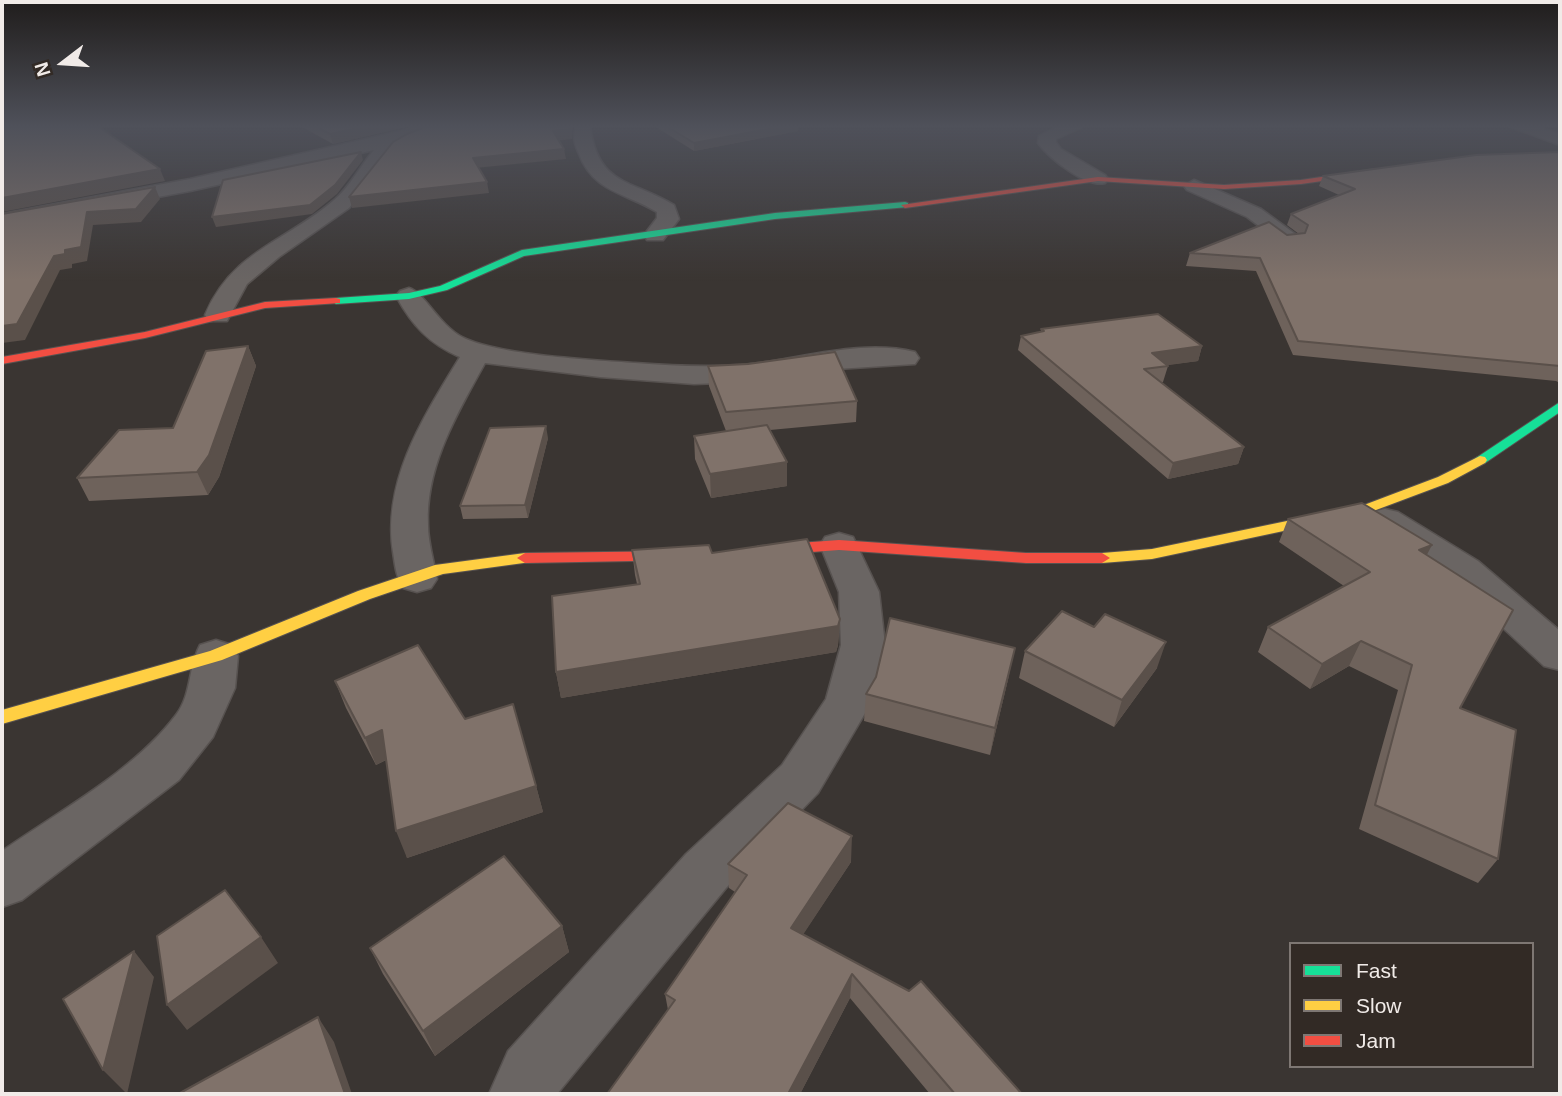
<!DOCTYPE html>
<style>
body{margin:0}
#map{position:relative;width:1562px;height:1096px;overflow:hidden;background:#3a3532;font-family:Arial,sans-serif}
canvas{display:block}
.frame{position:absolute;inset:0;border:4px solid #f1ebe8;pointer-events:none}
.legend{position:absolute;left:1289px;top:942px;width:245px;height:126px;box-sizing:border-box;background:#322a25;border:2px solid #7e7773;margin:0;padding:9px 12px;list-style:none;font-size:21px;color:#f1ebe8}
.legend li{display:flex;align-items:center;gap:14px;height:35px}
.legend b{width:35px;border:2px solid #7e7773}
.north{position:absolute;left:28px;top:28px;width:70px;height:70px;-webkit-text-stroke:5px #322a25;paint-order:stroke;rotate:253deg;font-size:19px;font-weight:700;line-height:28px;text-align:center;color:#f1ebe8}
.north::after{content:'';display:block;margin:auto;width:24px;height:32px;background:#f1ebe8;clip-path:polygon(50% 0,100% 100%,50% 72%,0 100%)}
</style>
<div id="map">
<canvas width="1562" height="1096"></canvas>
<div class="frame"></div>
<ul class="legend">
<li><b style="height:9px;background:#16e098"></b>Fast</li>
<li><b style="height:9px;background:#ffcf43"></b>Slow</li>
<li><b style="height:9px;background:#f24e42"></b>Jam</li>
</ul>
<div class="north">N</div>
</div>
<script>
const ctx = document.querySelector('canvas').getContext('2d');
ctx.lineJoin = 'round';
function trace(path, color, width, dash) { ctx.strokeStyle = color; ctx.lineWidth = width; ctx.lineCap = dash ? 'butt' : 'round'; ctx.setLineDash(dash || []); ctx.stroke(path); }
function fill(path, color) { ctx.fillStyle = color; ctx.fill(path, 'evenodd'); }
const street = new Path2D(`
 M418 127H446L408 141 394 150 349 208 279 257 247 284 227 321H209L205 315C232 251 285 242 333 201 350 187 360 166 374 150L190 191 2 226V214L190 179Z
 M576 127H590C599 187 631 179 674 205L679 219 663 240H647L644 235 657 218V212C626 193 593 192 579 154 575 145 572 137 576 127Z
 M1057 127H1082L1056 139V142L1061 149 1105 175 1108 179 1105 183C1086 188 1049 158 1038 143L1039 136Z
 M1511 127H1537L1560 134V145Z
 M1194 180 1261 209 1302 239 1299 244H1283L1247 217 1187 190 1184 186Z
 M409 288C424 292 439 325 462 337 497 355 592 360 635 363 674 366 713 368 752 364 804 358 863 339 915 352L919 358 915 364 837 369 748 382 694 384 600 377 485 363C458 412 425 467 428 525 428 543 434 561 437 579L431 588 417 592 403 588C396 577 395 565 393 552 382 480 424 416 460 357 429 344 412 325 396 296L400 291Z
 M1385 509 1398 512 1478 561 1560 631V670L1544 666 1450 579 1372 528 1366 520 1372 512Z
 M839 533 853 537 879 592 885 645 871 703 818 793 726 888 557 1094H489L508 1051 686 854 782 765 826 699 841 645 839 592 820 545 825 537Z
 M216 640 232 645 238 656 235 688 213 737 179 780 22 900 2 907V851C59 811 134 771 176 715 192 694 188 667 200 645Z`);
const fast = new Path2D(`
 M905 202 908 203V207L775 219 524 256 447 290 409 299 336 304 331 301 336 298 409 293 440 286 522 250 775 213Z
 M1560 402V412L1485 463H1475L1473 460Z`);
const slow = new Path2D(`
 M1480 456 1485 457 1487 460 1485 463 1448 483 1368 513 1152 559 1102 563 1094 558 1102 553 1152 549 1364 505 1438 477Z
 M525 553 531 554 533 558 531 562 443 574 370 599 222 660 2 724V710L210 651 358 591 435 565Z`);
const jam = new Path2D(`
 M1375 169 1378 173 1301 184 1224 189 1098 181 905 208 901 205 1098 177 1224 185 1301 180Z
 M336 298 340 299V303L265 308 145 338 2 364V357L145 332 265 302Z
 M839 540 1026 553H1102L1110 558 1102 563H1026L839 550 758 556 750 551 758 546Z
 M684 551 692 556 690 560 525 563 517 558 525 553Z`);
trace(street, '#575250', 3);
trace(fast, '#575250', 2);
trace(slow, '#575250', 2);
trace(jam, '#575250', 2);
fill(street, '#6a6563');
fill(fast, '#16e098');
fill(slow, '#ffcf43');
fill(jam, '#f24e42');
fill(new Path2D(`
 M302 127H406L333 144Z
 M656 127H798V131L694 151Z
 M1560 152V383L1556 381 1293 355 1256 271 1186 266 1190 253 1287 235 1299 234 1287 225 1291 214 1339 195 1319 186 1323 176Z
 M1041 329 1202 346 1198 361 1166 365 1168 366 1163 382H1161L1244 447 1238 464 1168 479 1018 350 1021 336 1041 332Z
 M248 346 256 366 219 477 208 495 89 501 77 478 173 428Z
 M708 366 857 401 856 422 770 430 787 462V486L711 498 695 459 694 436 726 431 709 386Z
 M548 438 528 518 463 519 460 506Z
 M1288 519 1427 555 1460 708 1498 859 1478 883 1359 829 1398 690 1349 666 1310 689 1258 652 1268 627 1344 586 1279 542Z
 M632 550 712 553 840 619 838 645 836 652 561 698 556 672 637 584 635 575Z
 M1025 651 1157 668 1114 727 1019 678Z
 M1009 675 990 755 864 721 866 694Z
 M335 681 465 719 536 786 543 812 407 858 386 760 376 765 346 708Z
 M851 862 803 934 1022 1094H930L850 998 800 1094H607L668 1010 665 994 735 892 729 888 728 864Z
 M562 926 569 952 435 1056 383 974 370 948Z`), '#6e625b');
fill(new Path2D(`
 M361 127H406L333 144 330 134Z
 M573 127 572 139 554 141 553 131Z
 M778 127H798V131L694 151V143Z
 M564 149 566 159 475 168 473 158Z
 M361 152 363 160 337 194 312 214 216 227 212 217Z
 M160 169 165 181 2 212V198Z
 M487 182 489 193 352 208 349 197Z
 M155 187 160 199 141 222 93 225 87 261 72 264V268L60 270 25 340 2 343V326L54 256 65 250 87 212Z
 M248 346 256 366 219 477 208 495 197 472Z
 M1202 346 1198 361 1148 368 1152 353Z
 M546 426 548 438 528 518 525 505Z
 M1244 447 1238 464 1168 479 1173 463Z
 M787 462V486L711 498 710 474Z
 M1432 545 1420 568 1419 550Z
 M840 619 838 645 836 652 561 698 556 672Z
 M1361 641 1349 666 1310 689 1322 664Z
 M1166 642 1157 668 1114 727 1122 700Z
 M1015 648 1009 675 990 755 995 728Z
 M382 730 392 757 376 765 365 738Z
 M536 786 543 812 407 858 396 831Z
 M852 836 851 862 791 953V928Z
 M562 926 569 952 435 1056 423 1031Z
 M261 937 278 963 187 1030 167 1005Z
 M134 951 154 977 127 1094 103 1070Z
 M852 974 850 998 800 1094H788Z
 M318 1017 334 1042 352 1094H345Z`), '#5a504a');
const building = new Path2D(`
 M2 127H99L160 169 2 198Z
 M317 127H361L330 134Z
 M425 127H571L570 129 553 131 564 149 473 158 487 182 349 197 393 142 407 134Z
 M668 127H778L694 143Z
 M361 152 335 185 310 205 212 217 223 180Z
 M1560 152V366L1298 341 1260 258 1190 253 1269 222 1287 235 1305 233 1308 225 1291 214 1355 189 1323 176 1476 155Z
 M155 187 136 209 87 212 81 247 65 250V254L54 256 17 324 2 326V214Z
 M1158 314 1202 346 1152 353 1168 366 1144 369 1244 447 1173 463 1021 336 1044 331 1041 329Z
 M248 346 209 455 197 472 77 478 119 430 173 428 206 351Z
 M835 352 857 401 726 412 708 366 748 364Z
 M767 425 787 462 710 474 694 436Z
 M546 426 525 505 460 506 490 428Z
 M1362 503 1432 545 1419 550 1513 610 1460 708 1516 730 1498 859 1375 805 1412 665 1361 641 1322 664 1268 627 1370 572 1288 519Z
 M807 539 840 619 838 626 556 672 552 596 640 584 632 550 709 545 712 553Z
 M1062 611 1094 627 1105 614 1166 642 1122 700 1025 651Z
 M890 618 1015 648 995 728 866 694 876 677Z
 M418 645 465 719 513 704 536 786 396 831 382 730 365 738 335 681Z
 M788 803 852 836 791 928 909 991 921 981 1022 1094H955L852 974 788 1094H607L675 1000 665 994 747 875 728 864Z
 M504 856 562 926 423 1031 370 948Z
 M225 890 261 937 167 1005 157 936Z
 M134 951 103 1070 63 999Z
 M318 1017 345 1094H180V1093Z`);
fill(building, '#80726a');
trace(building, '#5a504a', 2);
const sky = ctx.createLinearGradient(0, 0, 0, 281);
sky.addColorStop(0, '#201d1c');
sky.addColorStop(0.45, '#4f515a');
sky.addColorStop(1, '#4f515a00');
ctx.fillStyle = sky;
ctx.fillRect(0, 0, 1562, 281);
</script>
